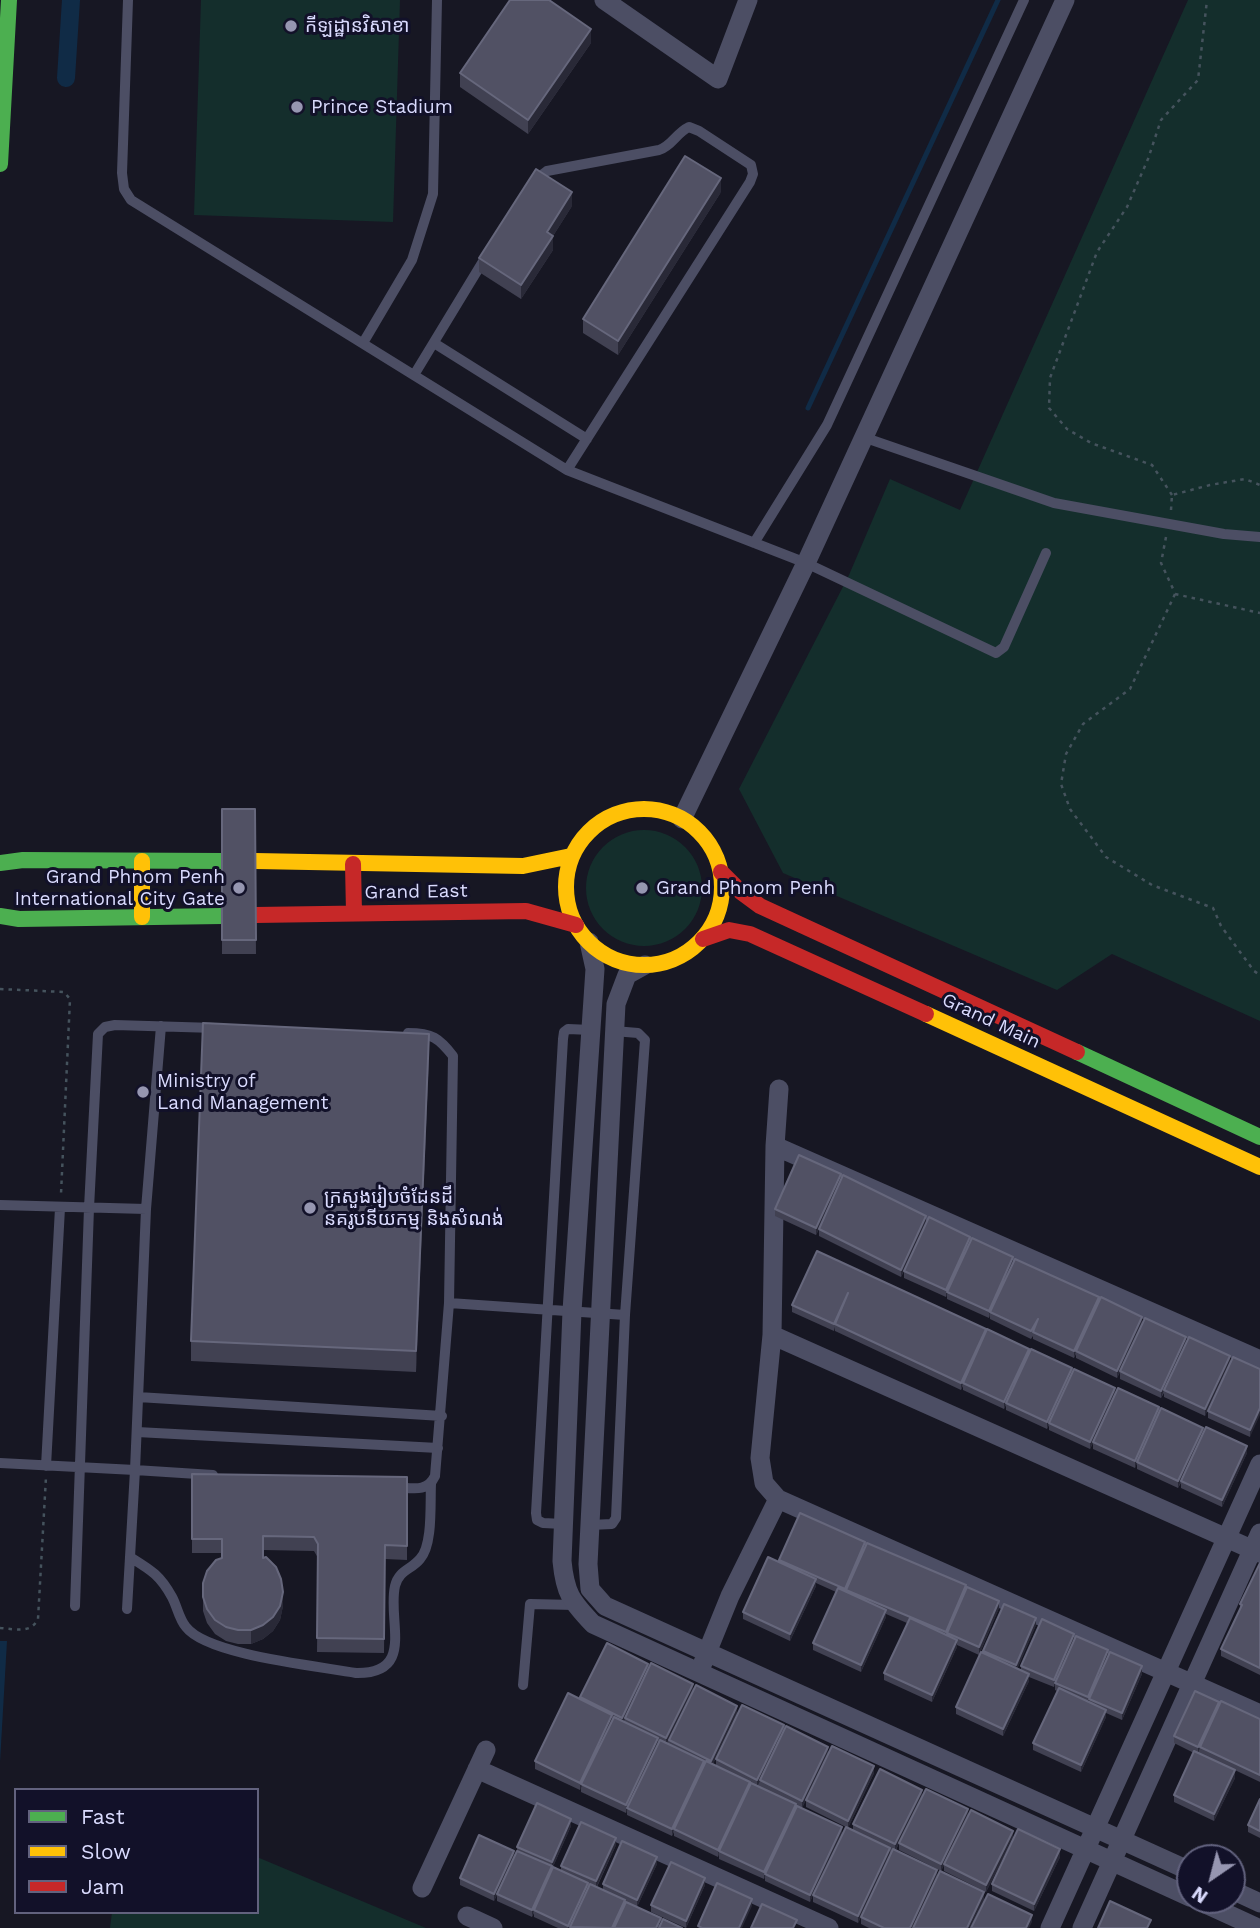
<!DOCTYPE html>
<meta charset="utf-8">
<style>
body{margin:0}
#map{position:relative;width:1260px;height:1928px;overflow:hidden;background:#171723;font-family:"Work Sans",sans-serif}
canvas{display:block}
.legend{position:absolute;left:14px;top:1788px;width:245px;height:126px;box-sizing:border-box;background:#121129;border:2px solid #62627e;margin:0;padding:9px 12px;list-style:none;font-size:21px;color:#dadbfe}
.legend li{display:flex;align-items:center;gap:14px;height:35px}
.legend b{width:35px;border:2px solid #62627e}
.north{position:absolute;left:1176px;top:1844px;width:70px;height:70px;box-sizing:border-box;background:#121129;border:2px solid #62627e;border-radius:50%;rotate:215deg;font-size:19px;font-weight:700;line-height:28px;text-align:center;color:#dadbfe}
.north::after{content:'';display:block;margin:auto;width:24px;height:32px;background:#9696b1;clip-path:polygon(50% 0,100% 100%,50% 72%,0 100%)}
</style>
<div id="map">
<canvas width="1260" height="1928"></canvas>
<ul class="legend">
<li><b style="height:9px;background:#4caf50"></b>Fast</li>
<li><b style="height:9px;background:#ffc107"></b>Slow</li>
<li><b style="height:9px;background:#c62828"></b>Jam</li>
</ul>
<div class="north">N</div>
</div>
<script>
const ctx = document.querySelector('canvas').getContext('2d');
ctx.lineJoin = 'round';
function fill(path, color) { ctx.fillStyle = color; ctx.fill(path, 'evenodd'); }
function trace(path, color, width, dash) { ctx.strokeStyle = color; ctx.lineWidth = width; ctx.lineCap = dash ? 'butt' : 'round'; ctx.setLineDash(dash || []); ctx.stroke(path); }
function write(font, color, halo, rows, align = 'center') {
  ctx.font = font + ' "Work Sans","Noto Sans Khmer",sans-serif'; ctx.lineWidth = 6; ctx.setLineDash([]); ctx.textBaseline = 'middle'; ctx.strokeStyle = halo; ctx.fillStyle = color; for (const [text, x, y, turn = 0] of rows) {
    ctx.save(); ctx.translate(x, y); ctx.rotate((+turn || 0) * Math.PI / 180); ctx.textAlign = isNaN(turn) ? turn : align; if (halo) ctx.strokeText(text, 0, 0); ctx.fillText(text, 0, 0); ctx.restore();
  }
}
fill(new Path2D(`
 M201 0H400L393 222 194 215Z
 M1188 0H1260V1021L1112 954 1057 990 783 873 739 789 849 575 890 479 960 510Z
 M586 888a58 58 0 1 1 116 0a58 58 0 1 1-116 0Z
 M257 1857 426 1928H110L112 1912H257Z`), '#142e2c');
fill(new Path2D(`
 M0 1641H7L0 1762Z`), '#102b46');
trace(new Path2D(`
 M808 408 998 0`), '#102b46', 5);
trace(new Path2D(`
 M66 78 71 0`), '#102b46', 18);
trace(new Path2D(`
 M1172 495 1152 465 1091 443 1067 429 1049 408 1050 378 1097 252 1127 207 1148 159 1161 120 1198 80 1207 0
 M1171 510 1172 495 1210 485 1245 479 1260 485
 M1166 537 1161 563 1175 593
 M1175 594 1130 689 1083 724 1066 754 1061 784 1070 809 1106 857 1152 885 1213 908 1221 926 1254 971 1260 975
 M1175 594 1260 613
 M0 989 64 992 70 999 61 1194
 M0 1628C15 1629 31 1634 38 1619L46 1477`), '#45535d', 2.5, [3.5, 5]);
trace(new Path2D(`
 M128 0 122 173 124 189 131 200 567 470 806 563 996 653 1004 647 1046 553
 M534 181 547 171 659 150C672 146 676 133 689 127L699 131 751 165 753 174 750 182 567 470
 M363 343 412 260 433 194 437 0
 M434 343 587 439
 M414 375 485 258
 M863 437 1054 503 1224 534 1260 537
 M754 543 827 425 1024 0
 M0 1205 146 1209 135 1470 0 1463
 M146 1209 161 1026
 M449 1303 625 1315
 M138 1397 442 1416
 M137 1432 438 1448
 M46 1466 60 1208
 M396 1487C412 1488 427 1493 435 1476L449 1303 453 1056C439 1038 432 1033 408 1033
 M563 1524 543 1523 537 1520 536 1513 563 1039 564 1032 568 1029 591 1030
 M590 1525 612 1524 616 1518 625 1315 645 1040 638 1033 614 1031
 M130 1557C151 1570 160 1575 172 1597 177 1606 179 1619 186 1627 207 1655 318 1666 356 1673 416 1674 387 1621 395 1586 399 1570 411 1570 420 1559 433 1545 430 1504 431 1484
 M75 1606 89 1208 98 1034 105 1027 115 1025 215 1028
 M127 1609 135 1470 213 1475
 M523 1685 530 1604 575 1605`), '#4c4e64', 10);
trace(new Path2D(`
 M604 0 718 79 748 0
 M682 819 806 563 1065 0
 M589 942 595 969 572 1311 562 1561C565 1593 571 1601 593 1624L1190 1897
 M645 965 627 975 616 1004 588 1564 590 1589 605 1606 1190 1871
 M779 1089 775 1146 772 1335 760 1458 764 1483 778 1499 1260 1714
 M775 1146 1260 1360
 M772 1335 1260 1553
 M702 1665 730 1596 778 1499
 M477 1769 829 1928
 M422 1888 486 1750
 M1232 1890 1260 1903
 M1197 1900 1258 1928
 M467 1916 493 1928
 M1050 1928 1260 1464
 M1082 1928 1260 1533`), '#4c4e64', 19);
trace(new Path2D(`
 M0 164 9 0
 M0 863 23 860 222 861
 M0 916 19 919 222 916
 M1077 1052 1260 1137`), '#4caf50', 16);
trace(new Path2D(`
 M566 887a78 78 0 1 1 156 0a78 78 0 1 1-156 0Z
 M142 861V917
 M255 861 523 866 571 856
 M926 1014 1260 1167`), '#ffc107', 16);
trace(new Path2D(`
 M353 864 354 913
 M721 872 741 892 760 906 1077 1052
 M255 915 526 911 576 925
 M703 939 729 930 750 934 926 1014`), '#c62828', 16);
fill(new Path2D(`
 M591 43 528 134 460 87V73Z
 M721 192 618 355 583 333V319Z
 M572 206 553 236V250L521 299 479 272V258Z
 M222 809H255L256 954H222Z
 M429 1054 416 1372 191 1361V1341Z
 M841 1181 926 1223 970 1241 1013 1262 1099 1301 1142 1324 1186 1341 1230 1356 1205 1416 1164 1397V1393L1161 1398 1120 1379V1372L1117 1378 1076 1358V1354L1074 1358 1033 1339V1336L1031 1339 990 1319V1315L989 1318 947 1299V1294L946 1297 904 1278V1271L901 1277 819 1236V1229L816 1235 775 1216V1209Z
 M792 1305 986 1333 1247 1453 1222 1507 1181 1488V1483L1178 1488 1137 1469V1463L1135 1468 1093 1449V1443L1090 1449 1049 1430V1425L1047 1429 1006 1410V1405L1004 1409 963 1390V1386L961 1390 835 1331V1327L834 1331 792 1312Z
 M1260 1369 1250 1437 1208 1418V1411Z
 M192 1474 407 1477V1560L385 1559 384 1653 317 1652 318 1558 314 1551 263 1550V1558L283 1606 280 1620 273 1631 263 1639 251 1644H238L226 1641 215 1634 207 1623 203 1611V1583L222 1558V1553H192Z
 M865 1547 966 1589 999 1608 979 1655 957 1645V1647L932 1702 884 1680V1673L907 1623 886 1614V1617L861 1672 813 1650V1643L836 1592 816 1583V1586L790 1641 743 1619V1612L779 1562V1560Z
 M1260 1563V1675L1221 1656V1649L1240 1609V1604Z
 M1036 1625 1017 1669 1021 1671V1666L1074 1640 1108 1656 1142 1674 1122 1720 1106 1713V1717L1081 1772 1033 1750V1743L1057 1691 1055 1690V1683L1054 1687 1029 1677V1681L1003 1736 956 1714V1707L983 1653V1651Z
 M648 1669 737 1713 713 1764 716 1765V1759L784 1731 828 1754 802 1808 842 1834 853 1831V1824L922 1790 896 1850 937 1876 984 1899 970 1928H869L861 1924V1917L858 1923 813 1902V1895L810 1902 765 1881V1876L764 1879 719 1859V1854L718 1857 674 1836V1832L672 1836 627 1815V1809L626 1813 581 1792V1786L580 1790 535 1769V1761L580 1699V1697Z
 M1219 1706 1260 1719V1782L1220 1763 1235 1778 1214 1821 1174 1802V1795L1194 1753 1174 1743V1736Z
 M874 1773 848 1828 806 1807V1800Z
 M1260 1799V1838L1248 1832V1825Z
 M968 1816 1013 1838 986 1892 944 1871V1865L941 1871 899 1850V1843Z
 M571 1826 552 1869 561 1870V1866L616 1845 597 1887 603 1890V1884L657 1864 637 1907 625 1901V1904L661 1925 682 1928H558L534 1917V1913L532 1917 497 1901V1895L494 1901 460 1885V1878L514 1856 517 1851V1847Z
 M1060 1857 1034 1911 992 1891V1884Z
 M705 1885 686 1928 651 1912V1905Z`), '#414152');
fill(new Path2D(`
 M591 29V43L528 134V120Z
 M721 178V192L618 355V341Z
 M572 192V206L553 236V250L521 299V285L547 232Z
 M429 1034V1054L416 1372V1351Z
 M841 1174V1182L816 1235V1228Z
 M926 1216V1223L901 1277V1270Z
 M970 1237V1244L946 1297V1290Z
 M1013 1257V1264L990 1312 989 1318V1311Z
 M1099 1297V1304L1076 1351 1074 1358V1351Z
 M1142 1317V1324L1117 1378V1371Z
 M986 1329V1336L963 1383 961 1390V1383Z
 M1186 1337V1344L1164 1390 1161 1398V1391Z
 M1029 1349V1356L1006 1403 1004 1409V1402Z
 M1230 1356V1363L1205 1416V1409Z
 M1072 1368V1375L1049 1423 1047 1429V1422Z
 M1115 1388V1396L1090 1449V1442Z
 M1159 1407V1414L1135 1468V1461Z
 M1260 1408V1415L1250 1437V1430Z
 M1203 1428V1435L1181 1481 1178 1488V1481Z
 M1247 1446V1453L1222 1507V1500Z
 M865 1542V1549L846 1590 845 1596V1589Z
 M816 1579V1586L790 1641V1634Z
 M966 1585V1592L947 1633 946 1639V1632Z
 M283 1592V1606L280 1620 273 1631 263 1639 251 1644V1630Z
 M999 1601V1608L979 1655V1647Z
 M886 1610V1617L861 1672V1665Z
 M1036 1618V1625L1016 1672V1665Z
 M1074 1634V1641L1054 1687V1680Z
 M957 1640V1647L932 1702V1695Z
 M1108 1650V1658L1088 1704V1697Z
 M648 1664V1671L622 1725V1718Z
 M1142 1666V1674L1122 1720V1713Z
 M1029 1674V1681L1003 1736V1729Z
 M693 1684V1691L666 1745V1738Z
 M1219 1702V1709L1200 1747 1198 1754V1747Z
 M737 1706V1713L711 1768V1761Z
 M1106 1710V1717L1081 1772V1765Z
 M612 1715V1722L580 1790V1783Z
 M784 1725V1733L757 1787V1780Z
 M658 1738V1745L626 1813V1805Z
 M828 1747V1754L802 1808V1801Z
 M704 1761V1768L674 1829 672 1836V1829Z
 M874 1766V1773L848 1828V1821Z
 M1235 1770V1778L1214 1821V1814Z
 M750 1782V1789L719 1851 718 1857V1850Z
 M922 1790V1797L895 1851V1844Z
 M796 1804V1811L764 1879V1872Z
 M968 1809V1817L941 1871V1864Z
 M571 1819V1826L552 1869V1862Z
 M842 1827V1834L810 1902V1895Z
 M1013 1831V1838L986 1892V1885Z
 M616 1838V1845L596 1888V1881Z
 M890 1848V1855L858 1923V1916Z
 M1060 1849V1857L1034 1911V1904Z
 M514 1851V1858L494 1901V1894Z
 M657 1857V1864L637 1907V1900Z
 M552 1866V1873L534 1910 532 1917V1910Z
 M937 1870V1877L913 1928H910Z
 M705 1878V1885L686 1928V1921Z
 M588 1883V1890L571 1928H568Z
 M984 1892V1899L970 1928H967Z
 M752 1899V1906L742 1928H739Z
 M625 1900V1907L615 1928H612Z
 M1032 1915V1922L1029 1928H1026Z`), '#292937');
const building = new Path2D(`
 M510 0H549L591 29 528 120 460 73Z
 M685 156 721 178 618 341 583 319Z
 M536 169 572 192 547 232 553 236 521 285 479 258Z
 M222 809H255L256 940H222Z
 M203 1023 429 1034 416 1351 191 1341Z
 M799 1155 841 1174 816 1228 775 1209Z
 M843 1175 926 1216 901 1270 819 1229Z
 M929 1217 970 1237 946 1290 904 1271Z
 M972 1238 1013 1257 989 1311 947 1292Z
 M817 1251 986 1329 961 1383 835 1324 848 1293 834 1324 792 1305Z
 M1015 1259 1099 1297 1074 1351 1033 1332 1038 1319 1031 1331 990 1312Z
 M1101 1297 1142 1317 1117 1371 1076 1351Z
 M1145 1318 1186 1337 1161 1391 1120 1371Z
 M987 1329 1029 1349 1004 1402 963 1383Z
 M1189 1337 1230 1356 1205 1409 1164 1390Z
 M1031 1349 1072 1368 1047 1422 1006 1403Z
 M1233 1357 1260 1369V1408L1250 1430 1208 1411Z
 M1074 1369 1115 1388 1090 1442 1049 1423Z
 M1118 1388 1159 1407 1135 1461 1093 1442Z
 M1161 1408 1203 1428 1178 1481 1137 1462Z
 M1206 1427 1247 1446 1222 1500 1181 1481Z
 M192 1474 407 1477V1546L385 1545 384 1639 317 1638 318 1544 314 1537 263 1536V1558L266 1557 276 1567 281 1579 283 1592 280 1606 273 1617 263 1625 251 1630H238L226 1627 215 1620 207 1609 203 1597V1583L207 1571 216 1560 222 1558V1539H192Z
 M800 1513 865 1542 845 1589 779 1560Z
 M867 1543 966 1585 946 1632 846 1590Z
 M768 1557 816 1579 790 1634 743 1612Z
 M1260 1563V1668L1221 1649 1242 1605 1240 1604Z
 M967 1587 999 1601 979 1647 947 1633Z
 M838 1588 886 1610 861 1665 813 1643Z
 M1004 1604 1036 1618 1016 1665 983 1651Z
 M910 1618 957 1640 932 1695 884 1673Z
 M1042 1619 1074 1634 1054 1680 1021 1666Z
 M1076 1636 1108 1650 1088 1697 1055 1683Z
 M607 1643 648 1664 622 1718 580 1697Z
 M981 1652 1029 1674 1003 1729 956 1707Z
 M1110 1652 1142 1666 1122 1713 1089 1699Z
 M651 1663 693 1684 666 1738 625 1718Z
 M696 1685 737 1706 711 1761 669 1740Z
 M1059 1688 1106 1710 1081 1765 1033 1743Z
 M1195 1691 1219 1702 1198 1747 1174 1736Z
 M568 1693 612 1715 580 1783 535 1761Z
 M1221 1701 1260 1719V1775L1200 1747Z
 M742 1705 784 1725 757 1780 716 1759Z
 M614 1717 658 1738 626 1805 581 1784Z
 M786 1726 828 1747 802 1801 760 1780Z
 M660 1740 704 1761 672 1829 627 1808Z
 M832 1746 874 1766 848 1821 806 1800Z
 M1194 1751 1235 1770 1214 1814 1174 1795Z
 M706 1761 750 1782 718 1850 674 1829Z
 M880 1769 922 1790 895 1844 853 1824Z
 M751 1783 796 1804 764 1872 719 1851Z
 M926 1789 968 1809 941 1864 899 1843Z
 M1260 1799V1831L1248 1825Z
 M537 1803 571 1819 552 1862 517 1847Z
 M797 1806 842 1827 810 1895 765 1874Z
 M971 1810 1013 1831 986 1885 944 1864Z
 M581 1822 616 1838 596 1881 561 1866Z
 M846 1827 890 1848 858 1916 813 1895Z
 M1018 1829 1060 1849 1034 1904 992 1884Z
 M479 1835 514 1851 494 1894 460 1878Z
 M622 1841 657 1857 637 1900 603 1884Z
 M893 1849 937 1870 910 1928H884L861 1917Z
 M517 1851 552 1866 532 1910 497 1894Z
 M671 1862 705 1878 686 1921 651 1905Z
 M553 1867 588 1883 568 1926 534 1910Z
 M940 1871 984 1892 967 1928H913Z
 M717 1883 752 1899 739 1928H702L698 1926Z
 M590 1884 625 1900 612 1928 570 1927Z
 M988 1894 1032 1915 1026 1928H971Z
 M1110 1901 1151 1920 1147 1928H1098Z
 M626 1902 661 1918 656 1928H614Z
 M762 1904 797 1920 793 1928H751Z
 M663 1919 682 1928H659Z`);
fill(building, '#515164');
trace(building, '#66677c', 2);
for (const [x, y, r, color] of [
 [291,26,7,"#9696b1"],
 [297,107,7,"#9696b1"],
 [239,888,7,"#9696b1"],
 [642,888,7,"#9696b1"],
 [143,1092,7,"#9696b1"],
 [310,1208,7,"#9696b1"]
]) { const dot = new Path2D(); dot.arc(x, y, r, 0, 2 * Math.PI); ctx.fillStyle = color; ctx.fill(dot); trace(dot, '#121129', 2.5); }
write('19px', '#dadbfe', '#121129', [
 ["កីឡដ្ឋានវិសាខា",305,26],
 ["Prince Stadium",311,107],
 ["Grand Phnom Penh",225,877,"right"],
 ["International City Gate",225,899,"right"],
 ["Grand Phnom Penh",656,888],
 ["Ministry of",157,1081],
 ["Land Management",157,1103],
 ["ក្រសួងរៀបចំដែនដី",324,1197],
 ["នគរូបនីយកម្ម និងសំណង់",324,1219]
], 'left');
write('19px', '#dadbfe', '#121129', [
 ["Grand East",416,892,-1],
 ["Grand Main",991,1021,25]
]);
</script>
